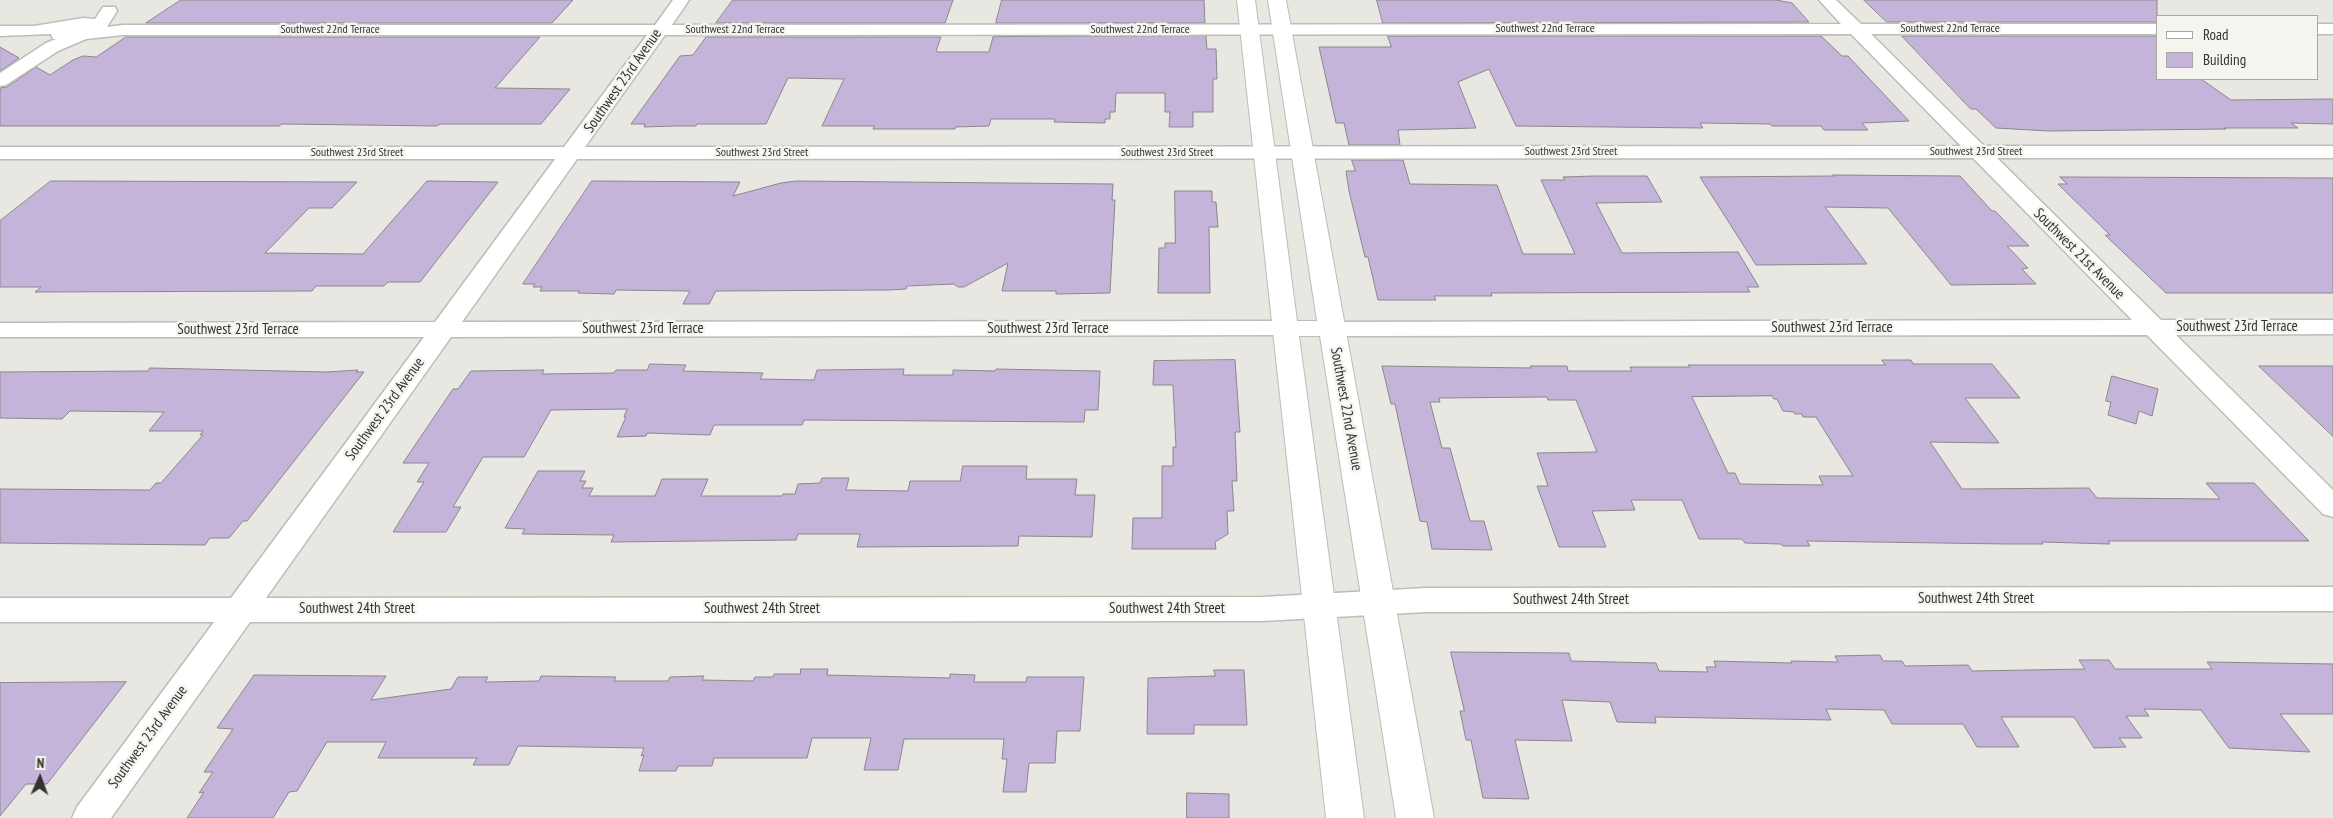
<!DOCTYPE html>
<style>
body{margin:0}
#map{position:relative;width:2333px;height:818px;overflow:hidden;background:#e8e7e2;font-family:"PT Sans Narrow",sans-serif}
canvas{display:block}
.legend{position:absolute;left:2156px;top:15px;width:162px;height:65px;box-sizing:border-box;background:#f5f4ef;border:1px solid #a8a7a3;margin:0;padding:6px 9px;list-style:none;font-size:15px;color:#343332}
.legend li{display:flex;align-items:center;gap:10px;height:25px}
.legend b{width:25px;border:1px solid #a8a7a3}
.north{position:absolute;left:15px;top:753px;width:50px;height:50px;-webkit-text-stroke:4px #f5f4ef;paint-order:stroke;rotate:2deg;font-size:14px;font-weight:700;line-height:20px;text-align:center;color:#343332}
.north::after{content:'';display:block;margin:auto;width:18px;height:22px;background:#343332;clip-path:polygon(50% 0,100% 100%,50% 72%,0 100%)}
</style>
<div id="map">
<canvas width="2333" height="818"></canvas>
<ul class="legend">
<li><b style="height:6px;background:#fff"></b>Road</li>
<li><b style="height:14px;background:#c4b4da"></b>Building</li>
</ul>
<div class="north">N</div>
</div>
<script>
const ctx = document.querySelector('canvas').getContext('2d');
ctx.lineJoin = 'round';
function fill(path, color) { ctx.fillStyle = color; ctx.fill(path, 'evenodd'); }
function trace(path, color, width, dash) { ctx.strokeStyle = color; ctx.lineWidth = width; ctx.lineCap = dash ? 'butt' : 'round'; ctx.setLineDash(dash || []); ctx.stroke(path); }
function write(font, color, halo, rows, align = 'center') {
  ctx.font = font + ' "PT Sans Narrow",sans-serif'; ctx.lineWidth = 5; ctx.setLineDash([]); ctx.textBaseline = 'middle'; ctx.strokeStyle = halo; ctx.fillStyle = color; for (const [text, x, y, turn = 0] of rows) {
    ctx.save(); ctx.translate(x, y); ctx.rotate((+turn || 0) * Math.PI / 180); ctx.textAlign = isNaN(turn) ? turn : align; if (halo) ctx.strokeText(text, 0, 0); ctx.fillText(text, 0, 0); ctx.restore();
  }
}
const building = new Path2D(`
 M181 0H573L552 23H146Z
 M733 0H953L945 23H716Z
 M1002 0H1204L1205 23H996Z
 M1377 0H1776L1792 3 1809 22 1383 23Z
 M1864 0H2157V22H1887Z
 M1206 36 1207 49H1216L1217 79H1213V112H1193V127H1169L1170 112H1165V93H1116L1115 112H1110V119H1105V123L1054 122 1055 119H991L989 126 955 127V129H873L874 126H822L844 79 788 78 766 124H697L696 126H674L644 127 645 124H631L680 56 693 55 706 37H941L936 51 938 52H989L993 37Z
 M1388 36H1821L1842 56H1848L1909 121 1862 123 1868 130H1824L1821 126H1772L1770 124 1700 123 1703 128 1516 126 1489 69 1458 82 1476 128 1398 130 1400 145H1349L1344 123H1336L1319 47H1391Z
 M1902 36H2157V79H2201L2231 100 2333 99V124L2291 123 2298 128H2224L2226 129 2049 131 1996 128 1976 109H1971Z
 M126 37H540L495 88 570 89 541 124H440L437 126 282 124 279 126H0V88L7 87 36 67 50 75 73 60 83 56 96 57Z
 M0 47 19 58 0 71Z
 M1352 160H1403L1410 184 1497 185 1523 254H1575L1541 180H1565L1563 177 1594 176H1647L1662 202 1596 203 1622 253 1738 252 1759 287H1747L1750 292 1491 293 1492 296H1434L1436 300H1378L1368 257H1365L1349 191 1346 171H1355Z
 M1833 175 1960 176 1992 211H1995L2029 246H2007L2028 268 2022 269 2036 284 1951 285 1888 208 1825 207 1867 264 1756 265 1700 177 1834 176Z
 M2060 177 2333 178V293H2166L2105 235H2110L2058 184H2067Z
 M51 181 357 182 332 208H309L265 253 363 254 427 181 498 182 420 282H388L384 286H316L312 291 35 292 41 287H0V221Z
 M592 181 740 182 733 196 781 183 796 181 1113 184 1112 200H1115L1110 293 1056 294V291H1002L1008 263 964 287H958L954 284 907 286 906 289 889 290 716 291 709 304H683L690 291 616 290 614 294 578 293 579 291H540L542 287H533L535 284H523Z
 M1175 191H1212V202H1216L1218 227H1209L1210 293H1158L1159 248H1165V243H1175Z
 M1235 360 1240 432H1235L1237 481H1232L1234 511H1227L1228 534 1215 542 1216 549H1132L1133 518H1162V466H1173V447H1176L1173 385H1153L1154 361Z
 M1882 360H1911L1913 364H1992L2020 398H1965L1999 443 1930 442 1962 489 2089 488 2097 498 2220 499 2206 483H2254L2309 541H2108L2110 544 2042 542 2043 544H2008L1807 541 1810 546H1783L1781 544 1745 543 1742 539H1699L1682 500H1631L1635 510 1592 511 1606 547H1559L1537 486H1548L1537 453 1597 452 1576 400H1548L1547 397 1439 398 1440 402H1430L1442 448H1450L1470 521H1484L1492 550 1432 549 1427 522 1420 521 1395 404H1391L1382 366 1531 368 1530 366H1567L1568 371H1632L1630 367H1690L1688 365H1885ZM1772 396 1774 399H1777L1783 411 1794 412 1795 414H1802L1803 417H1816L1853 476H1819L1823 485 1740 484 1735 473H1728L1692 397Z
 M650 364 686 365 683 371 763 373 760 379 814 380 817 370 904 369 903 375H953V370L995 371 996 369 1100 371 1098 410H1085L1084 422 804 420 802 425H714L710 435 647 433 646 436 617 437 626 417H624L627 409 551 410 524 457H483L453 507H461L446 532H393L424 482H417L429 463H403L453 389H458L471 371 544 370 542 374 614 373 616 370H647Z
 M2259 366H2333V436Z
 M150 368 327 372 358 370 356 372H364L247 521H243L229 538H210L205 545 0 543V489L150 490 156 483H161L203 435H200L203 431H149L164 412 70 411 62 419 0 418V372L148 371Z
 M2112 376 2158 389 2152 416 2139 411 2136 424 2108 415 2111 402 2106 401Z
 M963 466H1027L1026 479H1077L1075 495H1095L1092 537 1019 536 1018 546 857 547 860 534H798L796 540 611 542 614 535 522 534 525 529 505 528 538 471H585L580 481H586L582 488H593L589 496H655L662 479H708L701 496H782L783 494H795L798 484 820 483 822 478H849L846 490 908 491 910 481H960Z
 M1451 652 1569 653 1571 661 1656 663 1659 671 1708 672 1706 667H1716L1714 661 1792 663 1791 661 1838 662 1835 656 1880 655 1883 661H1902L1905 666 1968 665 1972 671 2085 669 2079 660H2109L2115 669H2212L2207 662 2333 664V714H2280L2310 752 2229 748 2201 710 2144 709 2149 716H2126L2142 738H2119L2126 747 2094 748 2074 717H2001L2019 747H1977L1963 724H1892L1884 710 1826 709 1831 720 1655 717 1656 723 1617 722 1610 702 1562 700 1572 741 1515 740 1529 799 1483 798 1471 740H1466L1460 711H1464Z
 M801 669H828L827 675 950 678V674L975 675 974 682H1026L1027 677H1084L1080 731H1057L1055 763H1029L1026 792H1003L1007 759H1002L1004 739H904L898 770H864L871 738H812L807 758H714L712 766H678L676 771H639L644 755 641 756 644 748 518 746 509 765H473L477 758H378L386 742H327L297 791 289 792 273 818H187L204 792 199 793 213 772H204L233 729 217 728 254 675 386 676 371 700 451 689 458 677H488L485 682 539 681 541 676 616 677 614 681H668L670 677 704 676 702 680 753 681 755 677H773L774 674H800Z
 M1214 670H1244L1247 725H1194V734H1147L1148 678 1215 676Z
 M126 682 47 784H26L0 816V683Z
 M1187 793 1229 794V818H1187Z`);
fill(building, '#c4b4da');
trace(building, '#89888c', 1);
const street = new Path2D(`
 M673 0H689L672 25 1841 24 1819 0H1836L1861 24H2157V34H1871L1984 146H2333V158H1997L2161 320H2333V334L2176 335 2333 490V517L2323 514 2147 335 1332 336 1323 334 1320 329 1323 324 1332 322 2132 320 1973 158 577 159 462 322 1287 321 1296 323 1299 328 1296 333 1287 335 451 337 266 598 1262 597 1426 588 2333 587V611L1426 612 1262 621 250 622 111 818H72L77 807 214 622H0V598H231L424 337H0V323L435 322 555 159H0V147H564L647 35H123L86 39 58 51 6 85 0 86V73L46 43 56 39H53L51 34 0 36V26H34L83 18 95 19 103 7H115L117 11 107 27 123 25H655ZM1851 34 1961 146 585 147 665 35Z
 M2317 24H2333V34H2317Z`);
const secondary = new Path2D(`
 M1237 0H1255L1297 321H1317L1268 0H1286L1434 818H1396L1320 336H1299L1364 818H1326Z`);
trace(street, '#bdbcb7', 3);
trace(secondary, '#bdbcb7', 2);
fill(street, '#fff');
fill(secondary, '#fff');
write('12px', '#343332', '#f5f4ef', [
 ["Southwest 22nd Terrace",1545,29],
 ["Southwest 22nd Terrace",1950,29],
 ["Southwest 22nd Terrace",330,30],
 ["Southwest 22nd Terrace",735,30],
 ["Southwest 22nd Terrace",1140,30],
 ["Southwest 23rd Street",1571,152],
 ["Southwest 23rd Street",1976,152],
 ["Southwest 23rd Street",357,153],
 ["Southwest 23rd Street",762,153],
 ["Southwest 23rd Street",1167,153]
]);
write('15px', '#343332', '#f5f4ef', [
 ["Southwest 23rd Avenue",623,81,-55],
 ["Southwest 21st Avenue",2079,254,45],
 ["Southwest 23rd Terrace",2237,327],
 ["Southwest 23rd Terrace",1832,328],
 ["Southwest 23rd Terrace",643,329],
 ["Southwest 23rd Terrace",1048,329],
 ["Southwest 23rd Terrace",238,330],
 ["Southwest 23rd Avenue",385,409,-54],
 ["Southwest 22nd Avenue",1346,409,80],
 ["Southwest 24th Street",1976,599],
 ["Southwest 24th Street",1571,600],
 ["Southwest 24th Street",357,609],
 ["Southwest 24th Street",762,609],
 ["Southwest 24th Street",1167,609],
 ["Southwest 23rd Avenue",148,737,-54]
]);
</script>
